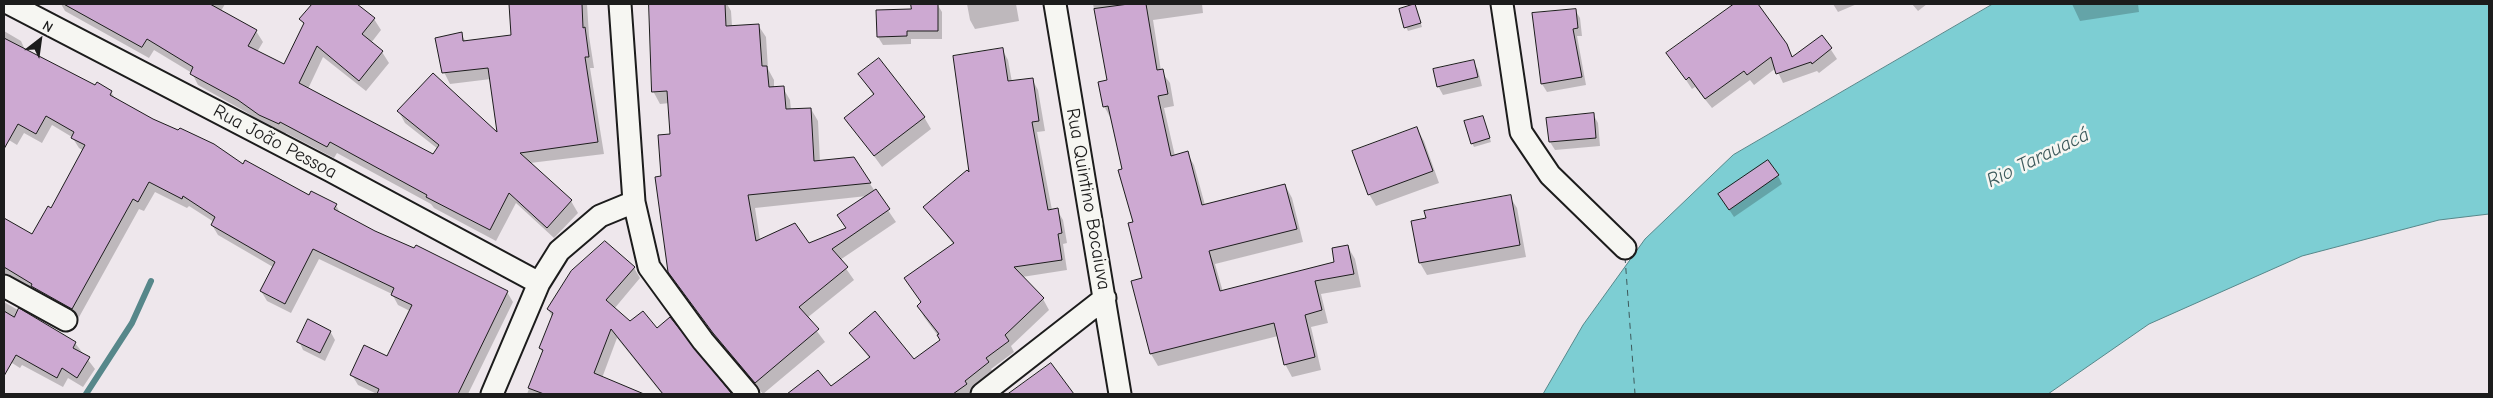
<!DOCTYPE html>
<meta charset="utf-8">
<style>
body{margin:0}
#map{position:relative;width:2493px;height:398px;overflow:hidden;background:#eee7ec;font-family:"Comic Neue",sans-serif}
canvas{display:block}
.frame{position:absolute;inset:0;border:5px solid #1c1c1c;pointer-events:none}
.north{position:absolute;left:15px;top:15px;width:50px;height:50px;-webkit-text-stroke:4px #f6f6f2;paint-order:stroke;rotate:30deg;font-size:14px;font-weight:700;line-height:20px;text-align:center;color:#1c1c1c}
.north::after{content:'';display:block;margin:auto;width:18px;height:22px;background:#1c1c1c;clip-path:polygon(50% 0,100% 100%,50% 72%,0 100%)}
</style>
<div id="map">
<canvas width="2493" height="398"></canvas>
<div class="frame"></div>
<div class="north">N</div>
</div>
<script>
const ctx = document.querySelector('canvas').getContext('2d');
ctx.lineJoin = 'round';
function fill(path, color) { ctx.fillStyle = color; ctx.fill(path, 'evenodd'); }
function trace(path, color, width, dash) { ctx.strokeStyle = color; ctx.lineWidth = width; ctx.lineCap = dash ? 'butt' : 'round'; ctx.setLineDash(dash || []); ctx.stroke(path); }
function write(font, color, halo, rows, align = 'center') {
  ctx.font = font + ' "Comic Neue",sans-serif'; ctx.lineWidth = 5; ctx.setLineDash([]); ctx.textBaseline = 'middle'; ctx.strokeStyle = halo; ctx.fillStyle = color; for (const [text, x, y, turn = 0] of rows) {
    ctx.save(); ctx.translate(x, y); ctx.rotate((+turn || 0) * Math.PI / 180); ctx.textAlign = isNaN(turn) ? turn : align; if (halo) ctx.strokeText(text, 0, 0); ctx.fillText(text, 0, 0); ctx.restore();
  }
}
const water = new Path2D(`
 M1993 4H2489V214L2439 220 2302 256 2149 324 2048 394H1543L1583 325 1645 239 1733 155Z`);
fill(water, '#7dced3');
trace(water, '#56878a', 1);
fill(new Path2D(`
 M61 4H225L221 11 256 31 263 42 257 52 284 66 304 25 301 19 314 4H333L341 11 348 4H355L374 19 381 30 371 43 382 52 389 63 366 91 323 57 308 89 433 156 438 149 405 123 399 112 499 135 491 79 450 84 444 72 461 34 466 42 512 37 511 4H587L589 36 594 68H590L604 154 530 163 571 201 578 213 554 238 516 203 496 241 434 208 431 204 337 153 334 158 286 133 285 135 267 126 246 112 198 85 192 73 154 50 149 58 65 11Z
 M650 4H727L731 11 732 26 758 25 766 37 768 69 774 80V88H783L790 100 791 110 811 109 818 121 820 162 853 159 896 222 840 260 854 280 807 318 825 342 763 394 722 346 669 272 663 178 672 135 670 103 660 104 653 91ZM867 196 839 216 847 229 809 244 760 240 755 208Z
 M937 4 942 12V39H911V44L883 45 878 37 912 10Z
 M967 4H1016L1019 21 975 29 970 20Z
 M1093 4H1202L1203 13 1153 20 1161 71 1170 83 1174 106 1164 108 1175 156 1187 153 1194 165 1205 205 1285 185 1292 198 1303 242 1215 264 1223 292 1336 263 1348 247 1355 259 1361 287 1321 294 1328 323 1311 327 1321 370 1292 377 1285 364 1278 336 1158 366 1151 354 1133 282 1143 279 1124 169 1111 119 1104 106 1108 81Z
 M1736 4H1757L1793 58 1822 36 1837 59 1819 73 1817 71 1783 83 1776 68 1754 85 1750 80 1712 108 1695 87 1692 89 1668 53Z
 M1833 4H1857L1838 12Z
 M1912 4H1927L1918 11Z
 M2072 4H2138L2139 12 2080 21Z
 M1415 5 1422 27 1408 31 1406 27Z
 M1575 10 1580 18 1582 36H1577L1586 85 1547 92 1542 84 1534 14Z
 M4 31 21 41 26 52 95 87 111 92 116 100 153 120 310 197 336 205 341 215 375 232 507 292 513 302 468 394H377L358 385 352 375 388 358 410 311 398 305 392 294 319 259 291 313 267 301 261 291 273 267 218 235 212 225 214 222 189 206 187 208 155 192 144 211 139 209 78 319 16 285H4V219L32 236 51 210 84 151 79 148 72 137 52 125 42 143 24 133 17 145 4 137Z
 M1002 49 1008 60 1012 82 1032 79 1038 90 1045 131 1037 132 1052 210H1057L1063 220 1067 243 1063 244 1067 270 1022 277 1043 299 1049 310 1011 346 1014 352 991 369 994 373 970 392 972 394H789L818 372 830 388 870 359 850 333 914 361 941 340 924 317 918 306 922 303 905 279 954 245 925 208 970 177Z
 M1473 61 1478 70 1482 86 1443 95 1438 86Z
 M860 75 924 117 931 129 882 167 846 118 874 96Z
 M1593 114 1598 123 1600 146 1555 150 1550 142Z
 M1483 117 1491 142 1474 147 1472 143Z
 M1417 129 1424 141 1439 183 1376 206 1369 194Z
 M1778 176 1782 184 1734 217 1724 202Z
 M1510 197 1517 208 1526 257 1427 275 1420 263 1412 222Z
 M605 242 634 268 640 278 614 309 630 323 656 329 692 350 730 394H662L617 338 602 378 644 394H527L543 353 540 348 552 317 548 309Z
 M4 302 75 343 95 369 83 387 68 378 63 387 22 365 20 368 4 358Z
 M330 331 335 340 325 361 303 350 299 341Z
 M1051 365 1072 394H1010Z`), '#0003');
trace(new Path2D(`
 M86 394 132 323 151 281`), '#56878a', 6);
trace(new Path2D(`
 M1625 257 1635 394`), '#3e5a5c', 1, [6, 5]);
const building = new Path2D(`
 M64 4H210L257 30 248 46 284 64 304 23 299 19 312 4H357L375 18 362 34 383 51 359 81 317 46 299 83 433 154 439 145 397 111 433 73 497 132 488 68 442 73 435 38 462 32 463 41 511 35 509 4H582L583 28 585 27 589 57H585L598 142 520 153 572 200 547 228 509 193 490 230 426 197 427 195 330 142 327 147 280 122 279 124 259 115 238 100 190 74 193 67 147 39 142 47Z
 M649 4H725L726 26 759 24 762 66H767L769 87 784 86 786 109 811 108 814 161 854 157 871 183 748 195 756 241 795 223 809 243 846 228 837 215 876 189 890 209 832 249 848 267 799 307 819 329 755 383 713 333 668 272 655 177 661 176 658 135 670 134 667 91 652 92Z
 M911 4H938V31H907V36L877 37 876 10 911 9Z
 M1129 4H1146L1157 70 1163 69 1168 94 1158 96 1171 156 1188 151 1202 205 1285 184 1297 229 1209 251 1220 291 1334 262 1332 248 1348 245 1354 274 1315 281 1322 310 1305 315 1315 357 1284 365 1274 323 1150 354 1131 281 1142 278 1128 223 1133 222 1118 170 1122 169 1108 106 1103 107 1098 82 1107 80 1094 9Z
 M1415 4 1421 23 1404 28 1399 9Z
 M1734 4H1758L1787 44 1792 57 1822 35 1832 48 1812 64 1811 62 1776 74 1771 57 1747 75 1744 71 1705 99 1689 77 1686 80 1666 53Z
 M1576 9 1578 28 1573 29 1582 77 1541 84 1532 13Z
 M4 38 95 85 97 82 112 91 110 95 153 119 178 130 180 128 214 144 243 164 245 160 309 195 311 191 337 204 334 209 375 231 414 248 416 245 508 291 458 394H377L379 389 350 375 364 345 387 356 412 305 391 295 394 288 313 249 285 304 260 291 275 262 211 225 215 217 183 196 182 199 149 182 138 202 133 199 72 309 31 286 32 284 4 267V218L32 234 48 206 51 208 85 145 71 138 74 132 46 116 36 134 18 124 4 149Z
 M1003 48 1008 81 1033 78 1039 121 1032 122 1048 210 1058 208 1062 233 1058 234 1062 260 1014 267 1044 298 1005 335 1009 341 986 358 989 362 965 381 967 384 953 394H787L818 370 831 386 870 357 849 333 875 311 914 359 940 340 937 335 939 334 917 306 921 302 904 278 954 243 923 207 967 170 969 172 953 56Z
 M879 58 925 117 874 156 844 118 874 94 858 74Z
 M1474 60 1478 77 1437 87 1433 69Z
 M1594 113 1596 138 1549 142 1546 118Z
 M1483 116 1490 138 1471 144 1464 121Z
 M1417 127 1433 171 1368 195 1352 151Z
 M1768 160 1779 175 1729 210 1718 194Z
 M1511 195 1520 245 1419 263 1411 221 1426 218 1424 211Z
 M605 241 635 267 606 300 630 321 643 311 657 328 670 317 732 394H663L611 329 594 373 644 394H544L528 388 543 350 539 348 553 313 547 309 571 271Z
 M19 308 76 342 73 348 90 357 77 378 62 368 57 378 16 355 4 376V311L14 317Z
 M308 319 331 331 320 353 297 342Z
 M1051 363 1074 394H1008Z`);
fill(building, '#cda9d2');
trace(building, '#1c1c1c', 1);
const minor = new Path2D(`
 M10 4 331 171 539 283
 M620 4 634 202 649 267 703 341 748 394
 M1055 4 1120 394
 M1502 4 1521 132 1550 175 1625 248
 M4 286 66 320
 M492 394 539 283 559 251 600 216 634 202
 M982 394 1105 298`);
trace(minor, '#1c1c1c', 25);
trace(minor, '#f6f6f2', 21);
write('19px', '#1c1c1c', '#f6f6f2', [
 ["Rua João Pessoa",275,142,28],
 ["Rua Quintino Bocaiuva",1088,199,80]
]);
write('italic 20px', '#3e5a5c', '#f6f6f2', [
 ["Rio Tarauacá",2038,158,-26]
]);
</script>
